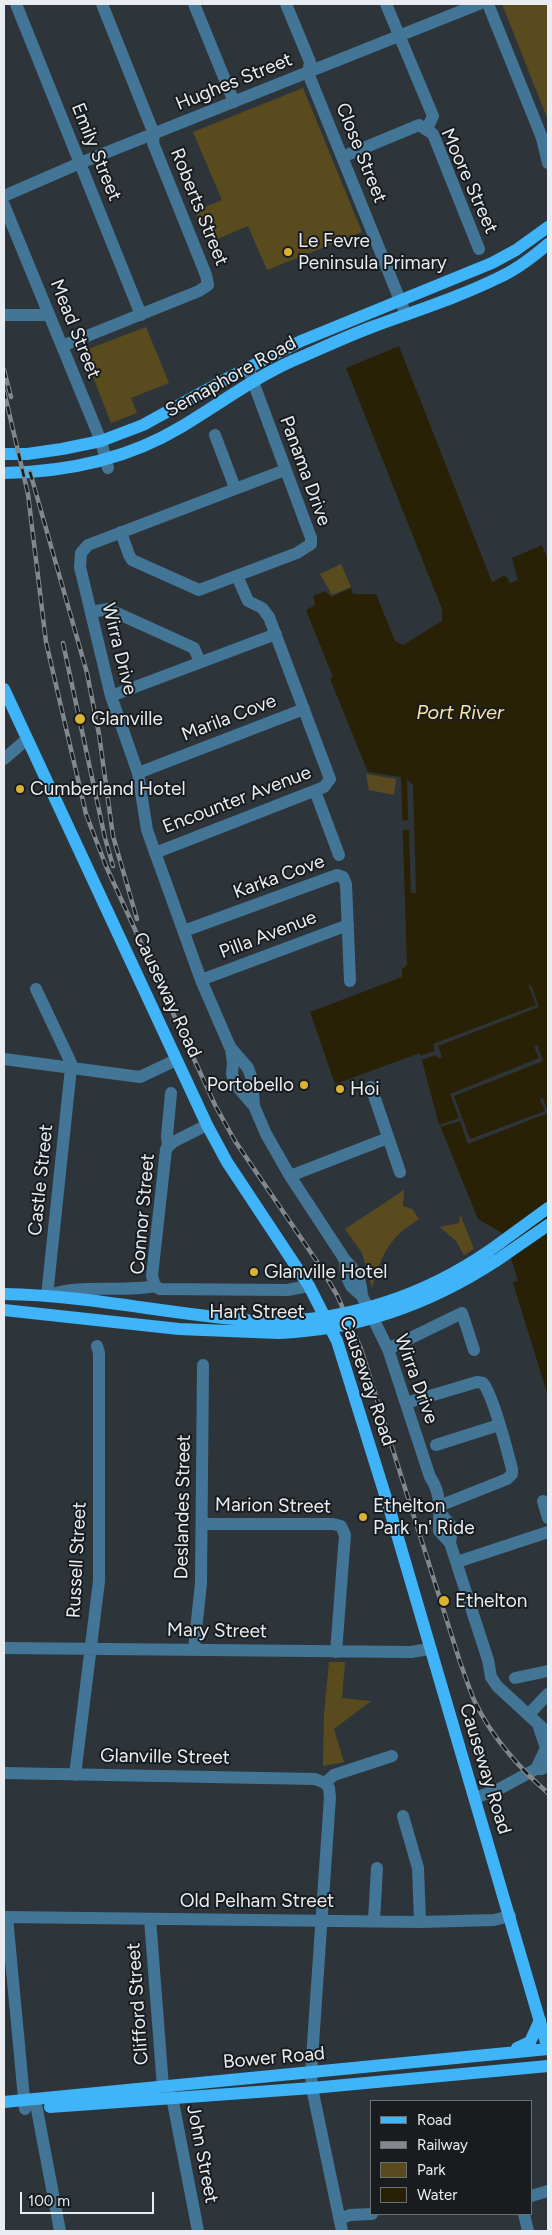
<!DOCTYPE html>
<style>
body{margin:0}
#map{position:relative;width:552px;height:2235px;overflow:hidden;background:#2e353a;font-family:Figtree,sans-serif}
canvas{display:block}
.frame{position:absolute;inset:0;border:5px solid #e9edf1;pointer-events:none}
.legend{position:absolute;left:370px;top:2100px;width:162px;height:115px;box-sizing:border-box;background:#191c1e;border:1px solid #6c7072;margin:0;padding:6px 9px;list-style:none;font-size:15px;color:#e9edf1}
.legend li{display:flex;align-items:center;gap:10px;height:25px}
.legend b{width:25px;border:1px solid #6c7072}
.scale{position:absolute;left:20px;top:2192px;width:134px;height:22px;box-sizing:border-box;border:2px solid #e9edf1;border-top:0;padding-left:6px;font-size:15px;line-height:18px;white-space:nowrap;color:#e9edf1;-webkit-text-stroke:4px #191c1e;paint-order:stroke}
</style>
<div id="map">
<canvas width="552" height="2235"></canvas>
<div class="frame"></div>
<ul class="legend">
<li><b style="height:6px;background:#3fb4f9"></b>Road</li>
<li><b style="height:6px;background:#82888d"></b>Railway</li>
<li><b style="height:14px;background:#5a4b1e"></b>Park</li>
<li><b style="height:14px;background:#292106"></b>Water</li>
</ul>
<div class="scale">100 m</div>
</div>
<script>
const ctx = document.querySelector('canvas').getContext('2d');
ctx.lineJoin = 'round';
function fill(path, color) { ctx.fillStyle = color; ctx.fill(path, 'evenodd'); }
function trace(path, color, width, dash) { ctx.strokeStyle = color; ctx.lineWidth = width; ctx.lineCap = dash ? 'butt' : 'round'; ctx.setLineDash(dash || []); ctx.stroke(path); }
function write(font, color, halo, rows, align = 'center') {
  ctx.font = font + ' Figtree,sans-serif'; ctx.lineWidth = 4; ctx.setLineDash([]); ctx.textBaseline = 'middle'; ctx.strokeStyle = halo; ctx.fillStyle = color; for (const [text, x, y, turn = 0] of rows) {
    ctx.save(); ctx.translate(x, y); ctx.rotate((+turn || 0) * Math.PI / 180); ctx.textAlign = isNaN(turn) ? turn : align; if (halo) ctx.strokeText(text, 0, 0); ctx.fillText(text, 0, 0); ctx.restore();
  }
}
fill(new Path2D(`
 M502 4H548V120Z
 M303 88 362 232 267 270 248 226 210 242 195 211 222 200 193 132Z
 M146 327 169 383 131 398 137 413 111 423 83 351Z
 M341 564 351 587 332 595 320 574Z
 M366 774 396 779 394 795 369 790Z
 M404 1190 403 1206 412 1209 419 1219C388 1239 382 1253 372 1288L362 1253 345 1229Z
 M460 1214 474 1249 464 1255 456 1241 440 1227 459 1223Z
 M329 1662H345L342 1698 371 1701 334 1729 344 1762 323 1766 324 1714Z`), '#5a4b1e');
fill(new Path2D(`
 M399 346 492 582 505 575 510 583 518 580 512 558 542 545 548 560V1396L513 1283 518 1280 502 1233 478 1219 438 1121 420 1053 335 1084 310 1012 402 977V969L407 965 401 777 368 772 330 679 333 677 306 610 315 605 313 596 325 591 331 597 351 588 353 594H376L395 641 403 645 442 621V609L346 368Z`), '#292106');
fill(new Path2D(`
 M407 779 413 785 416 893H411L409 830H400V821L408 820Z
 M531 985 539 1007 438 1046 442 1057 438 1058 436 1055 421 1060 420 1056 435 1051 433 1044 536 1005 529 986Z
 M537 1045 543 1061 454 1096 470 1139 545 1111 540 1099 543 1098 548 1113 468 1144 460 1121 440 1127 439 1125 459 1118 450 1094 539 1058 534 1046Z`), '#2e353a');
trace(new Path2D(`
 M16 4 141 315
 M194 4 234 102
 M286 4 310 62 308 73 406 315
 M386 4 433 116 427 129
 M488 4 542 138 548 163
 M342 157 419 125 433 134 479 249
 M4 196 80 163 479 4
 M4 205 101 441 108 468
 M4 315H49
 M62 346 199 291 208 285 206 275 153 143 154 134 102 4
 M215 435 235 488
 M121 532 129 555 132 560 199 590 297 553 311 544V538L248 368
 M91 612 108 609 194 648 200 662
 M111 696 276 634
 M4 759 27 739
 M138 773 304 709
 M315 791 339 855
 M155 853 324 787 330 779 269 617 262 608 248 601 237 576
 M184 931 337 875 343 877 346 884 350 981
 M201 980 348 925
 M36 989 71 1063V1068L47 1296C80 1283 120 1293 155 1286L160 1289 287 1290 309 1286
 M231 1049 233 1063 232 1074 236 1085 254 1106 266 1134 290 1176 345 1260C357 1272 361 1279 362 1296
 M4 1059 140 1077 176 1060
 M371 1087 400 1172
 M254 1106 252 1079 248 1068 230 1047 201 980 147 830 138 773 111 696 80 567 81 553 88 545 285 470
 M168 1146 167 1136 171 1093
 M290 1176 388 1138
 M345 1260 346 1275 351 1286 362 1296 388 1349 430 1477C442 1494 439 1511 439 1531L450 1543 488 1660 491 1677 497 1686 548 1733
 M155 1286 152 1276 166 1149 173 1142 207 1125
 M388 1349 462 1313 474 1350
 M406 1403 477 1382 483 1383C494 1397 507 1450 512 1469V1474L507 1479 439 1506
 M436 1445 499 1425
 M543 1501 548 1518
 M441 1514 452 1527 450 1543
 M202 1524H333L341 1526 345 1535 336 1652
 M457 1562 548 1532
 M4 1648 411 1652 429 1649
 M194 1649 201 1583 203 1365
 M515 1678 548 1671
 M529 1714 548 1694
 M536 1769 546 1748 539 1727
 M4 1773 315 1779 325 1783
 M75 1775 99 1581V1353L97 1346
 M325 1783 329 1788 330 1797 311 2073 312 2088 342 2231
 M325 1783 334 1775 392 1756
 M475 1798 499 1789 536 1769H542L548 1764
 M403 1816 418 1868 420 1922
 M4 1917 420 1922 494 1920 510 1916
 M7 1917 25 2109
 M150 1919 163 2087 172 2097 198 2231
 M374 1921 377 1868
 M35 2099 60 2231
 M531 2196 548 2191
 M524 2214 528 2231
 M340 2219 350 2215 372 2214`), '#437597', 12);
trace(new Path2D(`
 M4 454H27L62 449 101 441 143 425 230 377 301 341 492 263 516 250 548 227
 M4 473C65 472 128 459 181 427 218 405 252 379 292 361 318 350 345 337 372 327 415 311 460 297 502 276 519 268 534 256 548 244
 M4 689 207 1125 227 1162 309 1286 337 1341 391 1514 548 2049
 M489 1251 548 1208
 M496 1261 548 1225
 M4 1294C94 1295 183 1318 273 1322
 M4 1310 179 1329 278 1333
 M517 2048 530 2042 540 2020
 M4 2102 548 2049
 M50 2107 312 2088 548 2066`), '#3fb4f9', 12);
const rail = new Path2D(`
 M4 370 11 397
 M4 391 28 494 46 642 86 814 106 866 215 1105 235 1141 316 1260 337 1295 361 1349 460 1662C465 1675 469 1689 475 1702 492 1737 519 1768 548 1793
 M30 472 87 673 99 734 113 836 137 919
 M63 643 105 838 113 866`);
trace(rail, '#82888d', 4.5);
trace(rail, '#191c1e', 2.5, [8]);
trace(new Path2D(`
 M273 1322C351 1319 425 1295 489 1251
 M278 1333C357 1330 430 1304 496 1261`), '#3fb4f9', 12);
for (const [x, y, r, color] of [
 [288,252,5,"#dab333"],
 [80,719,6,"#dab333"],
 [20,789,5,"#dab333"],
 [304,1085,5,"#dab333"],
 [340,1089,5,"#dab333"],
 [254,1272,5,"#dab333"],
 [363,1517,5,"#dab333"],
 [444,1601,6,"#dab333"]
]) { const dot = new Path2D(); dot.arc(x, y, r, 0, 2 * Math.PI); ctx.fillStyle = color; ctx.fill(dot); trace(dot, '#191c1e', 2); }
write('19px', '#e9edf1', '#191c1e', [
 ["Hughes Street",234,82,-22],
 ["Emily Street",96,152,68],
 ["Close Street",361,153,68],
 ["Moore Street",469,181,66],
 ["Roberts Street",199,207,68],
 ["Mead Street",75,329,68],
 ["Semaphore Road",231,377,-29],
 ["Panama Drive",305,471,70],
 ["Wirra Drive",119,649,76],
 ["Marila Cove",229,718,-21],
 ["Encounter Avenue",237,800,-21],
 ["Karka Cove",279,877,-20],
 ["Pilla Avenue",268,935,-21],
 ["Causeway Road",167,995,65],
 ["Castle Street",41,1180,-84],
 ["Connor Street",143,1214,-85],
 ["Hart Street",257,1312],
 ["Wirra Drive",416,1379,70],
 ["Causeway Road",367,1381,71],
 ["Marion Street",273,1506,1],
 ["Deslandes Street",183,1507,-89],
 ["Russell Street",77,1560,-87],
 ["Mary Street",217,1631,1],
 ["Glanville Street",165,1757,1],
 ["Causeway Road",485,1769,73],
 ["Old Pelham Street",257,1901],
 ["Clifford Street",138,2004,-94],
 ["Bower Road",274,2058,-5],
 ["John Street",202,2154,79]
]);
write('19px', '#e9edf1', '#191c1e', [
 ["Le Fevre",298,241],
 ["Peninsula Primary",298,263],
 ["Glanville",91,719],
 ["Cumberland Hotel",30,789],
 ["Portobello",294,1085,"right"],
 ["Hoi",350,1089],
 ["Glanville Hotel",264,1272],
 ["Ethelton",373,1506],
 ["Park 'n' Ride",373,1528],
 ["Ethelton",455,1601]
], 'left');
write('italic 20px', '#f9e2a4', '#191c1e', [
 ["Port River",460,713]
]);
</script>
